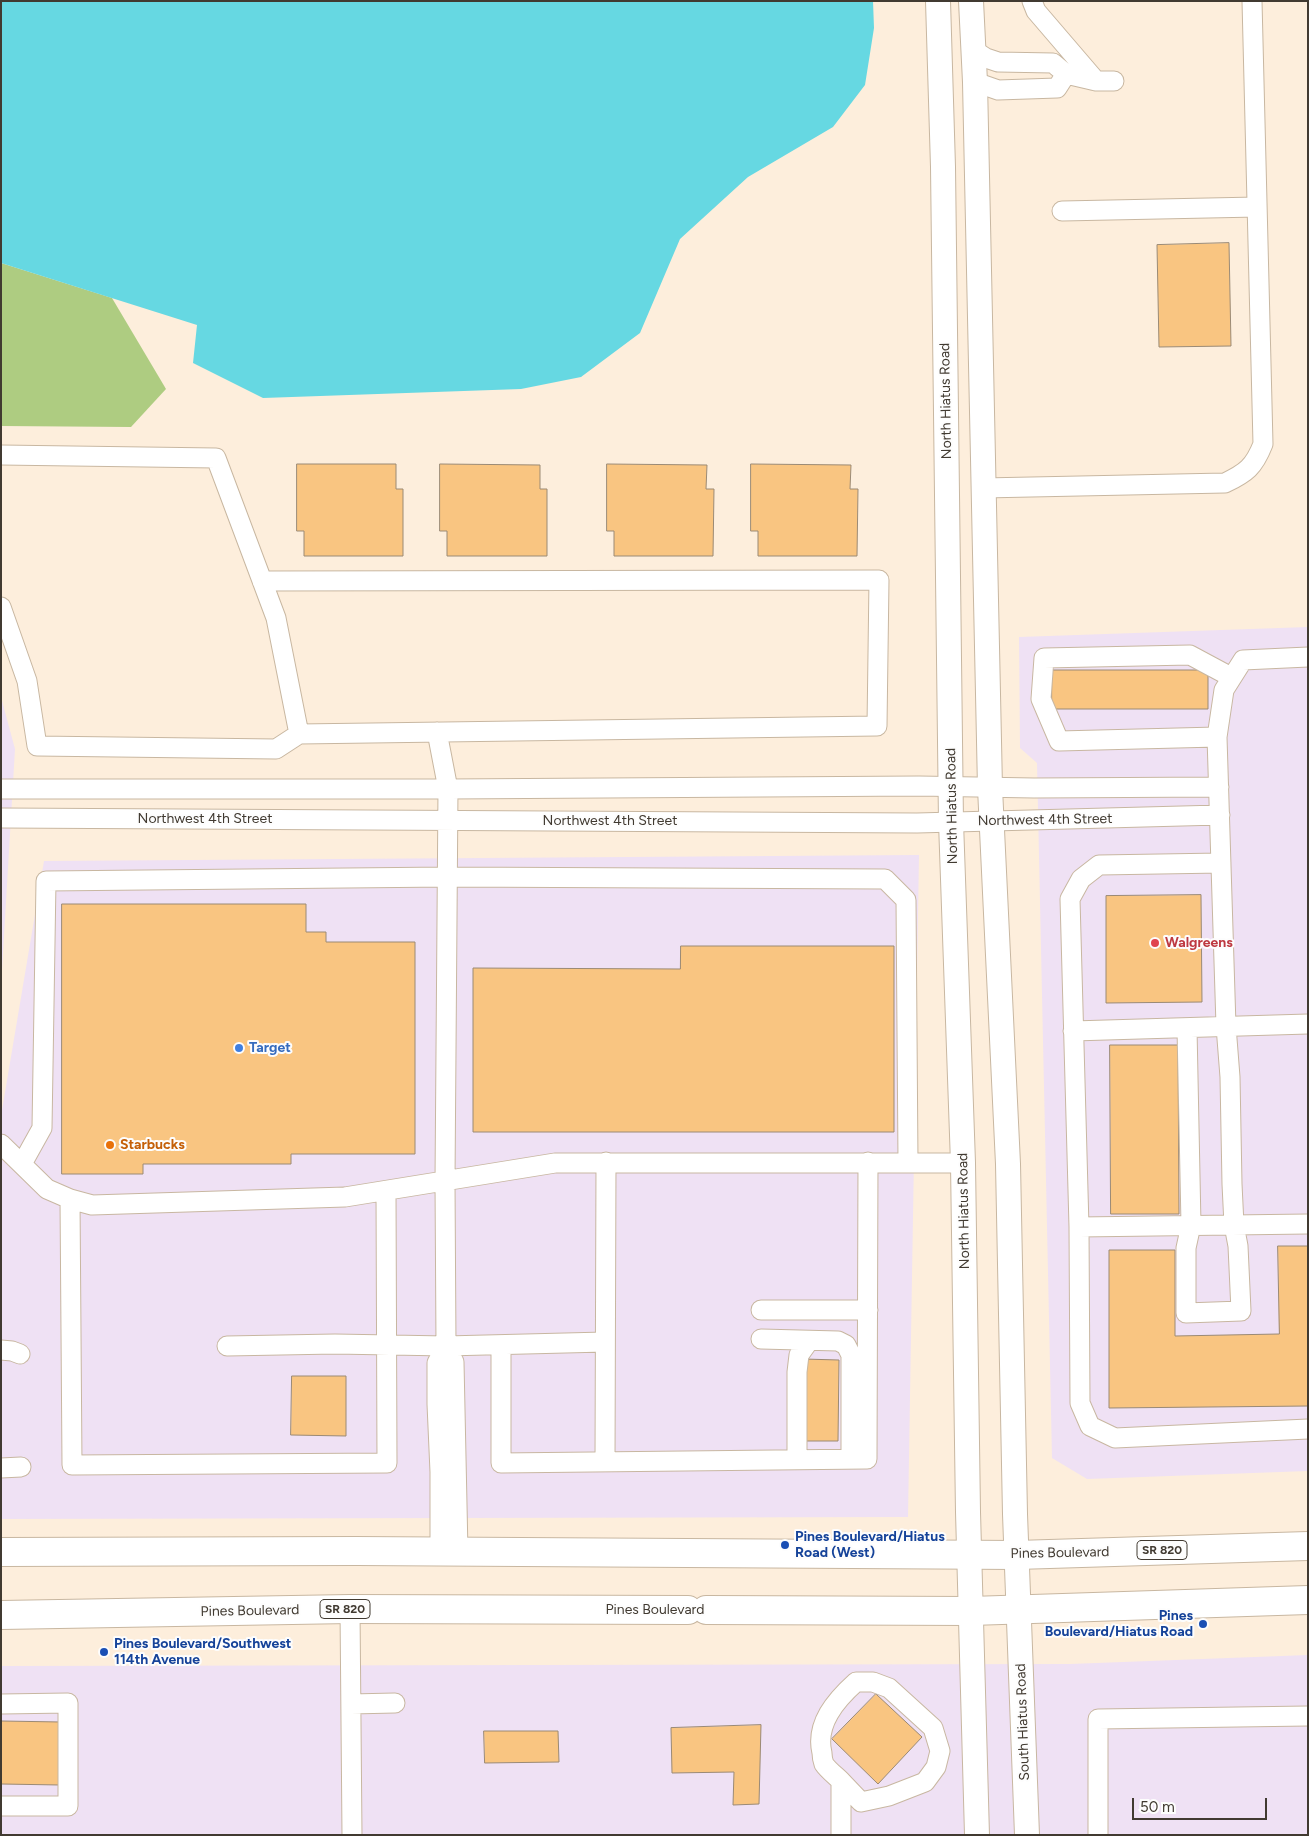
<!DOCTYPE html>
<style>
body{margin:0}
#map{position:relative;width:1309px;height:1836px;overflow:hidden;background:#fdeedc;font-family:Figtree,sans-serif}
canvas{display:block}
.frame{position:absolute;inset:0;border:2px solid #413a31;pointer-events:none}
.scale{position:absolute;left:1132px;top:1798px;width:135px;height:22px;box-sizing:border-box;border:2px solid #413a31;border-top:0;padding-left:6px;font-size:15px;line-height:18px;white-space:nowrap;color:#413a31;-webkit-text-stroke:4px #fdfdfd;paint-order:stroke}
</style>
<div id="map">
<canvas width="1309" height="1836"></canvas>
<div class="frame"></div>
<div class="scale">50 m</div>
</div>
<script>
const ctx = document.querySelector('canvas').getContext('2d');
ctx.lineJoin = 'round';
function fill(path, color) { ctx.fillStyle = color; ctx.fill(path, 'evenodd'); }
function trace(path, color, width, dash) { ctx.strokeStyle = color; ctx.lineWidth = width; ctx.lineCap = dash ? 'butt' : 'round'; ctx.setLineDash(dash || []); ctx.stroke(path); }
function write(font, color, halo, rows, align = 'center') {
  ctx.font = font + ' Figtree,sans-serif'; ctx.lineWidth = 4; ctx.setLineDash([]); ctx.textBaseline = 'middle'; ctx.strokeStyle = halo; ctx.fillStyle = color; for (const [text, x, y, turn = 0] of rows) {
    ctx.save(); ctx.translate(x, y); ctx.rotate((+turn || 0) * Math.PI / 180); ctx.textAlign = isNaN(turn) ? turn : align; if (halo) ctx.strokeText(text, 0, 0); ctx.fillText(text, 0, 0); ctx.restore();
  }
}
fill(new Path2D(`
 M1308 627V1471L1087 1479 1052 1458 1037 763 1020 748 1019 637Z
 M1 697 15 749 1 987Z
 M919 855 908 1517 1 1519V1116L44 861Z
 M1308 1655V1835H1V1666L1070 1664Z`), '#efe1f4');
fill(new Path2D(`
 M1 263 112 298 166 389 131 427 1 426Z`), '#aecc81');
fill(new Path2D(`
 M1 1H873L874 28 865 85 833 127 748 177 680 239 640 333 581 377 521 389 263 398 193 363 197 325 1 263Z`), '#66d8e2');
const building = new Path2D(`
 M1229 243 1231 346 1159 347 1157 245Z
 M297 464H396V489H403V556H304V531H297Z
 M440 464 540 465V489H547V556H447V531H440Z
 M607 464 707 465 706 489H714L713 556H614V531H607Z
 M751 464 851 465 850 489H858L857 556H758V531H751Z
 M1052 670H1208V709H1052Z
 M1201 895 1202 1002 1106 1003V896Z
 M62 904H306V932H326V942H415V1154H291V1164H143V1174H62Z
 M681 946H894V1132H473V968L680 969Z
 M1110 1045H1178L1179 1214H1111Z
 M1278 1246H1308V1406L1109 1408V1250H1175V1336L1279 1334Z
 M803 1359 839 1360 838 1441H802Z
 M292 1376H346V1436L291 1435Z
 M876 1694 922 1737 878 1784 832 1739Z
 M1 1721 61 1722 60 1785 1 1784Z
 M761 1725 759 1804 733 1805 734 1772 672 1773 671 1728Z
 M484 1731H558L559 1762 485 1763Z`);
fill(building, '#f9c581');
trace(building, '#9b8a75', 1);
const minor = new Path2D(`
 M1032 1 1036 11 1096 81
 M972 49 986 58 998 62 1053 63 1066 74 1096 81H1114
 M975 82 998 90 1057 88 1066 74
 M1062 211 1257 207
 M1 455 216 458 276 618 299 734
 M983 488 1225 483C1246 473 1254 467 1263 444L1252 1
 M1 607 27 681 37 746 276 749 299 734 877 726 879 580 262 581
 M437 732 448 789 445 1181 446 1346 437 1363V1404L440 1472V1552
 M1217 737 1059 741 1041 699 1044 658 1190 655 1231 677
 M1 789H448L919 786 1034 788 1219 787
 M1 818 917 823 1220 815
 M1187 1028 1191 1225 1186 1248V1313L1241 1311 1238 1246 1234 1225 1232 1184 1230 1077 1226 1026 1217 737 1224 690 1243 660 1308 657
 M1073 1031 1308 1024
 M1 1144 47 1189 70 1199 92 1205 345 1197 555 1163H963
 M22 1164 42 1128 46 881 447 877 885 879 906 900 908 1162
 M70 1199 72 1465 387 1463 386 1191
 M1308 1224 1079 1227 1080 1403 1090 1426 1115 1438 1308 1429
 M1079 1227 1070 899 1081 879 1099 865 1221 863
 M761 1310H868
 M761 1339 838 1341 846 1345 851 1355V1459
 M501 1345V1463L867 1459 868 1162
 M227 1346 335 1344 446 1346 605 1342
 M446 1346 454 1362 458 1552
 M1 1350 12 1351 20 1354
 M797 1459V1372L799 1355 809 1341
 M605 1461 606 1162
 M1 1468 21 1467
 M350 1609 352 1835
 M1 1704 68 1703V1806H1
 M351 1704 395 1703
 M841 1781 861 1802 889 1796 925 1782 936 1767 940 1751 933 1728 889 1688 873 1682H856C836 1700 815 1724 822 1753 822 1756 823 1761 824 1764 828 1770 836 1776 841 1781V1835
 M1098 1835V1719L1308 1716`);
const major = new Path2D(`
 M938 1 943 167 951 822 963 1163 968 1512 977 1835
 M971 1 975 82 990 788 1008 1164 1015 1514 1027 1835`);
const highway = new Path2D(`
 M1 1552 356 1551 1017 1555 1308 1546
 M706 1610 971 1611 1308 1600
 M1 1615 350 1609 688 1610`);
trace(minor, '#c8b7a1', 21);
trace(major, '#c8b7a1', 26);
trace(highway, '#c8b7a1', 30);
trace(minor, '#fff', 19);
trace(major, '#fff', 24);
trace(highway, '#fff', 28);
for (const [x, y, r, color] of [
 [1155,943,5,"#e0444e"],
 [239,1048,5,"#3f7fe0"],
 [110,1145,5,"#e8710a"],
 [785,1545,5,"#1a4fb4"],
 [1203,1624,5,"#1a4fb4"],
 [104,1652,5,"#1a4fb4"]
]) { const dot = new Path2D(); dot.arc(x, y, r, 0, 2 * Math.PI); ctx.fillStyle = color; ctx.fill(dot); trace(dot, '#fdfdfd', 2); }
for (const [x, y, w] of [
 [1162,1550,50],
 [345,1609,50]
]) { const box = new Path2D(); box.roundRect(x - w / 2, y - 9.5, w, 19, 4); ctx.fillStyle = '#fdfdfd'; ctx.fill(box); trace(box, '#413a31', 1); }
write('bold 12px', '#413a31', null, [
 ["SR 820",1162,1550],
 ["SR 820",345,1609]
]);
write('14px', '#413a31', '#fdfdfd', [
 ["North Hiatus Road",946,401,-91],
 ["North Hiatus Road",952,806,-91],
 ["Northwest 4th Street",205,819],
 ["Northwest 4th Street",1045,820,-1],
 ["Northwest 4th Street",610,821],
 ["North Hiatus Road",964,1211,-91],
 ["Pines Boulevard",1060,1553,-1],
 ["Pines Boulevard",655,1610],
 ["Pines Boulevard",250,1611,-1],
 ["South Hiatus Road",1023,1722,-92]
]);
write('bold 14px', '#be3a42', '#fdfdfd', [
 ["Walgreens",1165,943]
], 'left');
write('bold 14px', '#366cbe', '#fdfdfd', [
 ["Target",249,1048]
], 'left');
write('bold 14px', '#c56008', '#fdfdfd', [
 ["Starbucks",120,1145]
], 'left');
write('bold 14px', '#164399', '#fdfdfd', [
 ["Pines Boulevard/Hiatus",795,1537],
 ["Road (West)",795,1553],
 ["Pines",1193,1616,"right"],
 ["Boulevard/Hiatus Road",1193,1632,"right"],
 ["Pines Boulevard/Southwest",114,1644],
 ["114th Avenue",114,1660]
], 'left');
</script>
